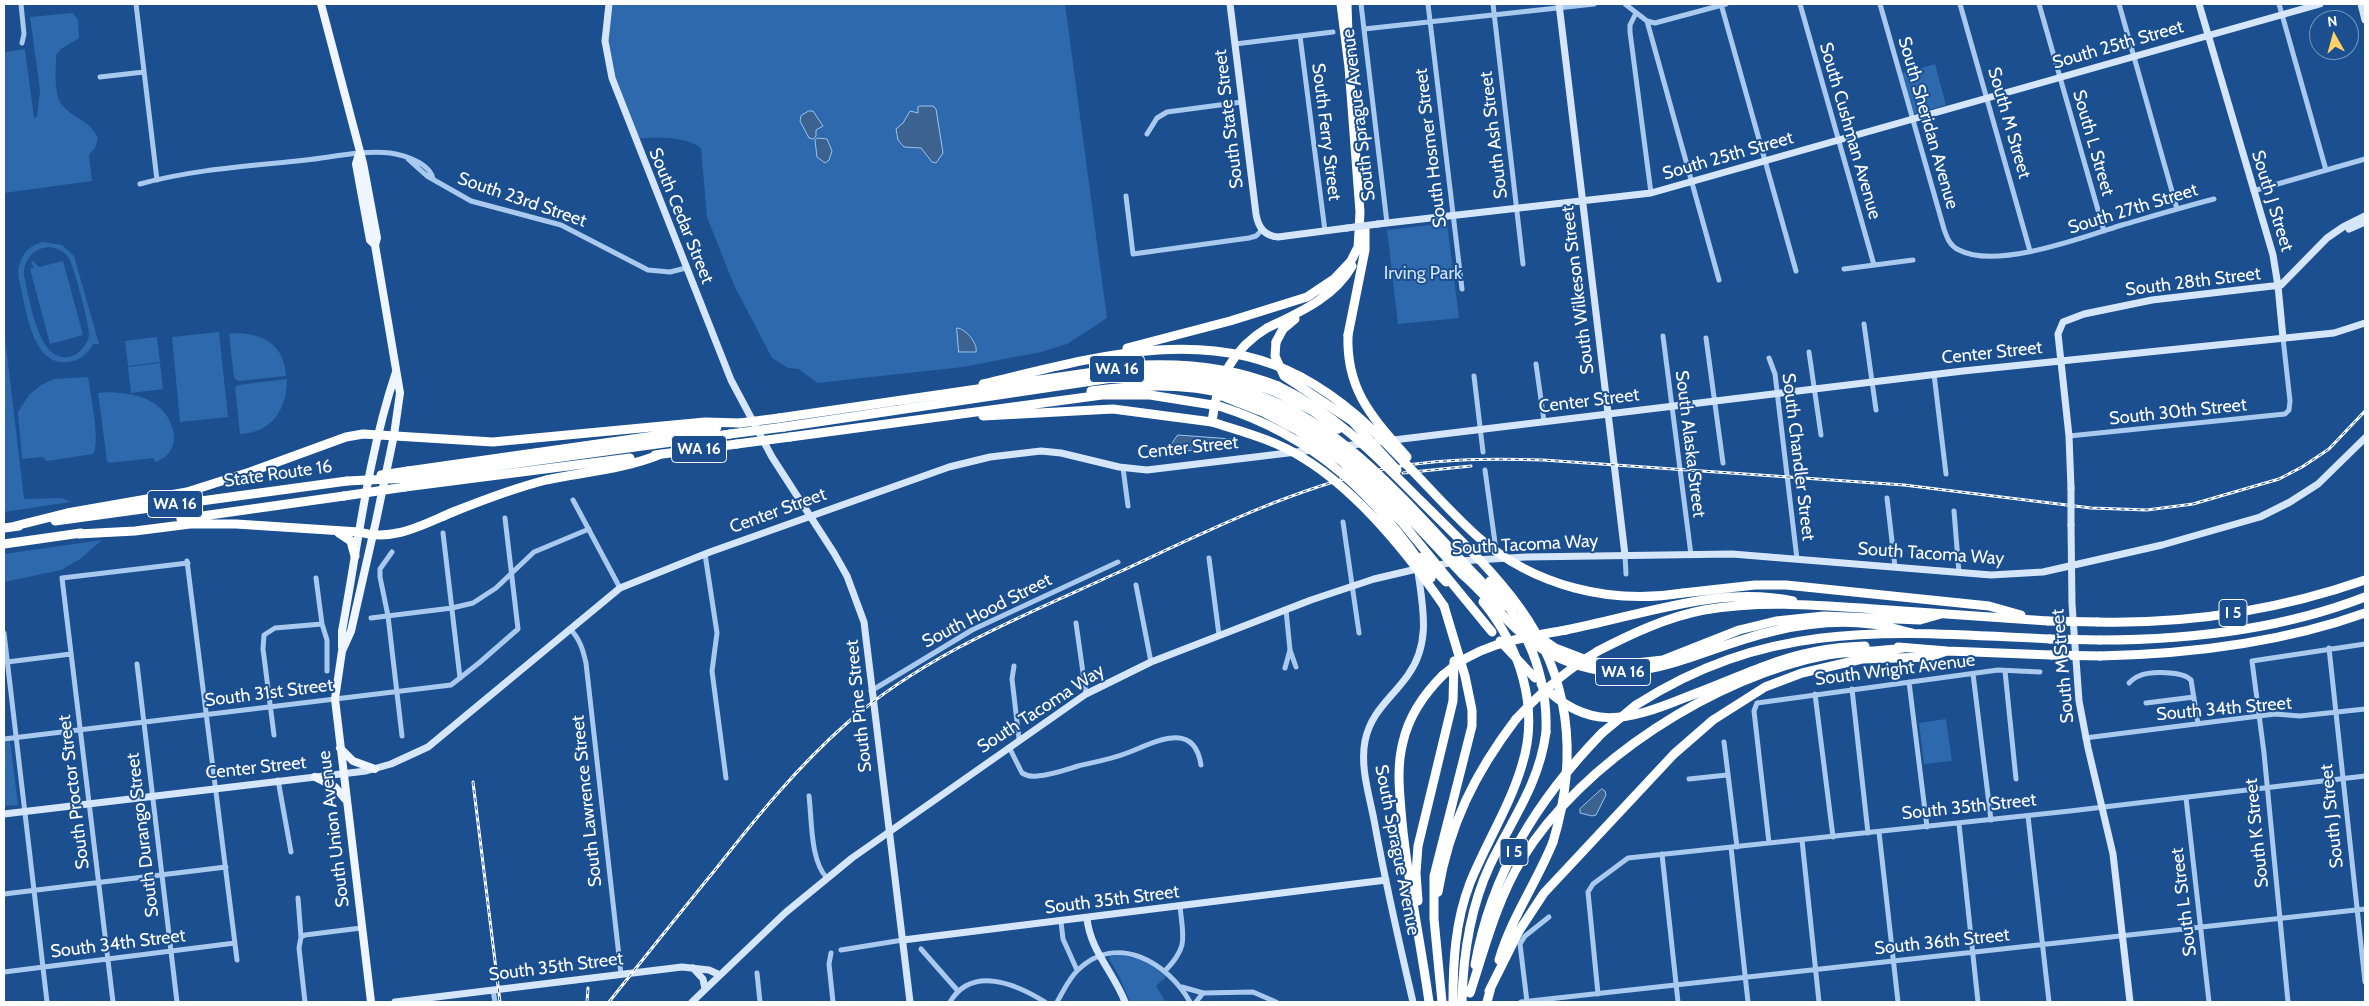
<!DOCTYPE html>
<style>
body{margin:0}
#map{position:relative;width:2369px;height:1006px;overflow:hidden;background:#1b4f8f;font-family:Cabin,sans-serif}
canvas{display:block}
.frame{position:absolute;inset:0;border:5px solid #fff;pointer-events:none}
.north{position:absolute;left:2309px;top:10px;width:50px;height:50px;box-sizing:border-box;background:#1b4f8f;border:1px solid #7695bc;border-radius:50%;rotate:353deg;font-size:14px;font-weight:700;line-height:20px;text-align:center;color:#fff}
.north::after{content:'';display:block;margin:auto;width:18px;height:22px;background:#ffd166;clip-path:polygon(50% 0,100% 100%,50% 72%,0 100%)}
</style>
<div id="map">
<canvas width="2369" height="1006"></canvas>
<div class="frame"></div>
<div class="north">N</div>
</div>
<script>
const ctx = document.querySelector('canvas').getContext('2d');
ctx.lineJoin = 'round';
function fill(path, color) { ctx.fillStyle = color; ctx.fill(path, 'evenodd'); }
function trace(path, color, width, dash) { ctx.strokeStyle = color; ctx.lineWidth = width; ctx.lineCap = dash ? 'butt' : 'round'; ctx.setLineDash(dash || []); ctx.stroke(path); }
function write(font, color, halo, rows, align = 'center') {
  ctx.font = font + ' Cabin,sans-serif'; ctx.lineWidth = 4; ctx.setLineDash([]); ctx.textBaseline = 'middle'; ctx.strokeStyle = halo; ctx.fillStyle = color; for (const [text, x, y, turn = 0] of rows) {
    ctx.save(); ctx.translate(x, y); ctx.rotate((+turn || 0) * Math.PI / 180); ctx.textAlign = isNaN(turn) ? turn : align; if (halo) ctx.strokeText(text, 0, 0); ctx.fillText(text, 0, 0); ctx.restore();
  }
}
fill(new Path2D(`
 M609 4H1065L1107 318 1067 344 1041 352 963 367 817 383 799 369 788 368 772 358 734 285 707 217 701 149C690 136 651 137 635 139L607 57Z
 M73 13 78 20 79 38 61 49 56 55C56 69 53 95 63 106 75 120 88 118 98 138L95 148 89 155 92 181 4 193V52L25 49 34 118 37 117 40 90 30 17Z
 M1935 64 1946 105 1913 114 1902 73Z
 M1447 223 1459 318 1398 324 1387 230Z
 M43 242 62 245 74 256 99 344H93C88 354 79 361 68 362 31 367 26 306 19 280 16 262 25 246 43 242ZM49 247C57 248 64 251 69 258 74 267 90 327 89 336 87 345 80 353 72 356 38 367 30 299 24 276 23 260 33 248 49 247Z
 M33 261 39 267 63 261 83 335 50 344 30 269 34 268 31 262Z
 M4 329 24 499 62 498 70 502 4 512Z
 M219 332 228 417 180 422 172 337Z
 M235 333C265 334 284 345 286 376L238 381 234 378 229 334Z
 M157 337 160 362 128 366 125 341Z
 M160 363 163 389 131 393 128 367Z
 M88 377C90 392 101 444 93 454L47 461 42 457 22 459 18 412 29 395 41 385 54 379Z
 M287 379C287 409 272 433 240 434L235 388 238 385Z
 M110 392C123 393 141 395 152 402 175 415 186 452 155 462L153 458 109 463 107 461 98 393Z
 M102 540 80 559 61 570 4 582V554Z
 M1946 719 1952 761 1924 764 1919 723Z
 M10 741 18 805 4 806V742Z
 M1120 955C1140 958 1152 964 1166 977L1156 986 1166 1002H1130L1119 976 1109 959 1110 956Z`), '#2e69ad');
const water = new Path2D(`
 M920 106H933L936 109 943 153 936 163 932 162 921 148 904 147 898 140 896 129 903 123 910 111 918 113V107Z
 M809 111H813L823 126 816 130V136L813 139 809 138 800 121 801 116Z
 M818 138 827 139 832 151 829 160 825 163 817 157 815 140Z
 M957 328C965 328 978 343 976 352H959Z
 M1178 435 1232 439 1227 446 1178 452 1173 450 1171 445Z
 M1602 789 1605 791 1606 795 1596 815 1592 816 1580 813V809Z`);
fill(water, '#3c6290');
trace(water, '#9cc4f0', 1);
trace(new Path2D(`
 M21 4 24 34 22 43
 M136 4 157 180
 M1361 4 1387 223
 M1428 4 1462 289
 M1493 4 1523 264
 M1625 4 1647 21 1655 23 1726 4
 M1721 4 1796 271
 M1800 4 1874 265
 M1880 4 1944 229C1947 238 1950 246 1959 250 1996 270 2084 237 2122 225 2153 216 2183 207 2214 199
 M1960 4 2030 251
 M2039 4 2104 231
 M2119 4 2177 209
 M2279 4 2326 170
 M1636 13 1630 25V32L1651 193
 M1647 21 1719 280
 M1364 29 1594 4
 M1300 36 1325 231
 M1235 44 1333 32
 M100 77 144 72
 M1147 134 1157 118 1167 112 1242 102
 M408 159 427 176 471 201 561 225 648 270 670 272 686 268
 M140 184C194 169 251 166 306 160 333 157 363 150 390 153 404 155 430 163 433 179
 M2253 191 2365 159
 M1126 196 1133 254 1249 238 1256 236 1262 230
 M1844 269 1913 260
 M1864 324 1876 410
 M1663 336 1691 555
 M1706 338 1723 463
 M1809 352 1821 435
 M1769 358 1775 374 1797 559
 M1536 364 1544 421
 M1934 374 1946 474
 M1474 376 1483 452
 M2069 436 2285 414 2289 410 2290 401 2283 338
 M1123 468 1128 506
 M1485 470 1496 550
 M1887 498 1895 567
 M573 500 620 588
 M1954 511 1959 573
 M1343 522 1359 633
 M443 533 460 678
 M392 552 380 569V577L388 616 402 736
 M705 554 717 633 712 671 726 778
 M1625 555 1626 574
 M1209 558 1219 635
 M187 561 237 960
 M316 578 322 624 327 640V671
 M1136 585 1151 662
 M1286 610 1290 650 1296 667
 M371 618 452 608 473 603 496 588 534 552 589 529
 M1076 623 1086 694
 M570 629C580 639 583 650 586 663L621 974
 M4 633 47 1002
 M2329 648 2365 982
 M7 662 71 654
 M137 664 177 1002
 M1014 666 1012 679 1019 739
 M1285 668 1290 650
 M2005 671 2016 779
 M1973 674 1991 820
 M1909 682 1927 827
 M2129 683C2132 680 2136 677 2139 676 2150 671 2183 671 2191 680L2198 724
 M1852 689 1868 833
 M871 691 972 630 1118 562
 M1815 694 1833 837
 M2146 703 2194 697
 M274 735 263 649 264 635 275 628 322 624
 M2085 738 2275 714 2300 716 2365 709
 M4 739 451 685 479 663 518 629 505 518
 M1724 742 1737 847
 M1009 747 1022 773C1027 776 1031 777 1037 776 1051 775 1065 770 1078 766 1095 762 1112 759 1127 753 1154 743 1194 719 1201 765
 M1689 779 1727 775
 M278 780 291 852
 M809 796C812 819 810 861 827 878
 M2186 798 2209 1002
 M2028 816 2049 1002
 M1959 824 1978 1002
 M1879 832 1898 1002
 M1802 840 1819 1002
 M1769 843 1754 711 1757 703 1998 670 2040 672
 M1731 847 1748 1002
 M1662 854 1678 1002
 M4 894 226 867
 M298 898 301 937 299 948 305 1002
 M1061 922 1063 939 1077 970
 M301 937 305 935 361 928
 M921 949 958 991
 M841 950 903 940
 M831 953 829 964 833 1002
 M1165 971C1189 946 1183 938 1180 906
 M4 972 235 943
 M757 973 760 1002
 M1182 987 1203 993 1253 992 1276 1002
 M493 990 495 1002
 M1598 994 1588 892 1593 884 1628 858 2070 811 2365 776
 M113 1002 62 578 188 563
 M950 1002C972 965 1016 984 1045 1002
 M1057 1002C1063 992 1069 978 1078 970 1117 932 1168 963 1190 1002
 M1196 1002 1203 993
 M1521 1002 2365 909
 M1527 1002 1520 944 1525 936 1549 917
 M2288 1002 2264 753 2252 661 2365 644`), '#a9c9ee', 5);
trace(new Path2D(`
 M609 4 605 41 612 78 731 380 772 457 834 553 847 576 864 622 910 1002
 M1230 4 1256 214C1258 227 1264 236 1278 237L1347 228
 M1559 4 1625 555
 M2199 4 2273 255 2278 286 2283 338
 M2361 4 2365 20
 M1378 224 1651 193 2320 4
 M2349 229 2365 222
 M1344 446 1963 371 2334 333 2365 323
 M2071 488 2069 436 2058 334 2063 322 2084 314 2152 300 2281 285 2327 238 2343 227 2365 216
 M2071 525 2072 604 2079 701 2088 748 2113 854 2130 1002
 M1434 566 1459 561 1526 557 1732 554 1991 575 2043 572 2162 545 2260 517 2290 502 2318 484 2365 438
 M4 814 366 771 391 764 428 747 620 588 710 552 949 467 990 457 1041 451 1061 453 1119 467 1147 470 1313 450
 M1087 919C1091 952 1113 971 1125 1002
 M903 940 1386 880
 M693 968 703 979 705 989
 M395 1002 682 967 709 970 720 975
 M692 1002 785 913 852 858 1086 694 1151 662 1311 600 1374 579 1421 568
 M1413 1002C1399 942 1385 881 1374 820 1369 794 1360 767 1365 741 1371 711 1392 698 1408 675 1431 643 1423 608 1418 572`), '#d6e6fa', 7);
trace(new Path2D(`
 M321 4 363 163 377 238 375 245 400 393 394 435 376 521 351 631 342 651 335 699 371 1002
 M359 154 356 164 370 240 375 245
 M342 647V631C358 545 368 455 396 372
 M340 748 353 761 375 769
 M315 777 335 787 345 799`), '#f0f6ff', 8);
trace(new Path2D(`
 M1341 4 1349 67 1347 4
 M1349 67 1360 212 1358 249
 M1267 328C1298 313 1334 298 1352 266
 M1348 335 1365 250V230
 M1276 342 1283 329 1295 319
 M1127 348 1230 321 1307 297 1334 279 1351 261 1359 245
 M1143 378C1183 376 1223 383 1260 396
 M983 384C1084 360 1202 323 1301 377
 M1091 391C1152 383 1200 383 1259 403
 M983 416 1113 409 1212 422
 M779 418 1142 365C1190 363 1234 368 1278 386
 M784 427 1159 371C1200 370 1238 378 1276 392
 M790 437 1102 395H1150L1219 406
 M655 455 737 444
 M408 471 717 427
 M409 478 730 434
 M405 487 630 458
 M181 519 344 496
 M55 521 347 481
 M15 526 67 513 187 492 250 472 346 437 363 434 493 442 705 422 740 423
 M4 528 19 526
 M339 533 351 541 355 556
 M78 534 135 531 190 524H236L359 532C393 542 422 525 453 512 483 500 515 488 546 480 584 472 625 469 661 454
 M4 544 81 533
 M1462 574C1490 598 1511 630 1542 649 1628 701 1690 650 1774 631 1804 624 1840 620 1871 624 1885 625 1898 630 1912 633
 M1478 578 1505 606
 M1683 593 1755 585H1786L1989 606 2021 615
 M1516 617 1532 632 1555 648 1589 661 1618 665 1663 660 1739 630 1776 621 1824 616 1920 620 1941 614
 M2097 622C2188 624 2279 610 2365 580
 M1566 630C1639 616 1719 585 1793 601
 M2100 640C2190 640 2280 630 2365 597
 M1898 647 1947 651 2051 655
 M1598 651C1631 634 1667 617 1704 610 1760 600 1818 605 1874 609 1932 613 1990 617 2048 621
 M2100 656C2190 654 2281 643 2365 613
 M1541 684C1588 732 1627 721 1684 698 1711 688 1738 676 1765 666 1798 653 1830 647 1865 646
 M1636 705C1773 617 1896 632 2050 639
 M1438 892C1449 825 1475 773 1516 719
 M1418 901 1416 873 1418 846 1453 701 1454 661
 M1499 960C1511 918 1537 882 1553 842
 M1475 965C1491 873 1538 799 1602 733
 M1489 991 1519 931 1544 893 1674 754 1713 720 1765 687 1802 673 1862 659 1929 657 1947 651
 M1470 993C1485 947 1497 900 1522 859 1581 762 1716 676 1827 655 1852 651 1878 652 1903 648
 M1429 1002C1420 938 1406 875 1401 810 1399 787 1397 765 1403 742 1409 715 1424 694 1443 675
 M1442 1002 1434 919V876L1472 726V710L1465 676 1444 606
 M1453 1002C1453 961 1455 922 1470 883 1486 843 1510 806 1522 765 1540 708 1520 647 1483 602
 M1462 1002C1463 955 1470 908 1490 865 1512 819 1539 785 1546 732
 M1487 1002 1491 987`), '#fff', 9);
const rail = new Path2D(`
 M1403 473 1471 466
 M473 782 500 1002
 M587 1002 588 988
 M609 1002C644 958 679 914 715 870 756 818 797 767 847 723 926 654 1023 616 1117 573 1201 534 1284 492 1374 471 1429 459 1486 458 1543 460L1904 485 2091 508 2147 510 2193 504 2279 479 2302 467 2329 449 2365 411`);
trace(rail, '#fff', 3);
trace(rail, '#1b4f8f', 1, [4]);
trace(new Path2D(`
 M1347 228 1378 224
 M2071 525V488`), '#d6e6fa', 7);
trace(new Path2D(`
 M1267 328C1232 349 1216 382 1212 422 1243 432 1275 440 1303 458 1357 491 1408 554 1444 606
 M1348 335C1346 391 1373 418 1407 457
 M1276 342 1275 356 1284 376 1352 421 1397 470
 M1301 377C1342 399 1371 427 1403 461 1428 486 1451 513 1478 537 1534 586 1610 605 1683 593
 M1278 386C1338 415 1376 456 1422 502 1455 535 1492 569 1520 608 1572 680 1578 759 1553 842
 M1276 392 1313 411 1338 429
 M1217 394 1263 412 1297 430 1343 462 1400 520 1492 632
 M1260 396C1349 428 1414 512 1478 578
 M1259 403C1345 439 1399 508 1462 574
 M1219 406C1315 436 1376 495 1431 578
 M740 423 779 418
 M730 434 784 427
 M737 444 790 437
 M381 475 408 471
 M347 481 409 478
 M344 496 405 487
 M1422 557 1446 582
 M1490 581C1526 626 1548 674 1546 732
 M2048 621 2097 622
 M2050 639 2100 640
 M1500 641 1535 678
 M2051 655 2100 656
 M1443 675C1478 643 1521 638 1566 630
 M1516 719C1542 691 1566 670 1598 651
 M1602 733 1636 705`), '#fff', 9);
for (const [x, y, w] of [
 [1117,369,55],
 [699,449,55],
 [175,504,55],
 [2233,613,28],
 [1623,672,55],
 [1514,852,28]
]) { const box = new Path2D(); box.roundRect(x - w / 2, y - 13.5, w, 27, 4); ctx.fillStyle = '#1b4f8f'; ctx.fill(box); trace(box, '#fff', 1); }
write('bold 16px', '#fff', null, [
 ["WA 16",1117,369],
 ["WA 16",699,449],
 ["WA 16",175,504],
 ["I 5",2233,613],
 ["WA 16",1623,672],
 ["I 5",1514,852]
]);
write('18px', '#fff', '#1b4f8f', [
 ["South 25th Street",2118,45,-16],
 ["South Sprague Avenue",1359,115,-97],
 ["South State Street",1229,119,-97],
 ["South Sheridan Avenue",1928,123,74],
 ["South M Street",2009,123,74],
 ["South Cushman Avenue",1850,131,74],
 ["South Ferry Street",1326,132,83],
 ["South Ash Street",1494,135,-97],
 ["South L Street",2093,143,74],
 ["South Hosmer Street",1431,148,-97],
 ["South 25th Street",1728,156,-16],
 ["South 23rd Street",522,200,19],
 ["South J Street",2272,201,73],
 ["South 27th Street",2133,209,-17],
 ["South Cedar Street",681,216,68],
 ["South 28th Street",2193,282,-7],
 ["South Wilkeson Street",1578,290,-97],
 ["Center Street",1992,353,-6],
 ["Center Street",1589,401,-7],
 ["South 30th Street",2178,412,-6],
 ["South Alaska Street",1690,444,83],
 ["Center Street",1188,448,-6],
 ["South Chandler Street",1798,457,83],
 ["State Route 16",278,474,-8],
 ["Center Street",778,511,-20],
 ["South Tacoma Way",1525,545,-3],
 ["South Tacoma Way",1931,554,4],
 ["South Hood Street",987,611,-27],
 ["South M Street",2063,666,-95],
 ["South Wright Avenue",1895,670,-7],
 ["South 31st Street",269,693,-7],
 ["South Pine Street",859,706,-96],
 ["South Tacoma Way",1041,709,-33],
 ["South 34th Street",2224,709,-5],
 ["Center Street",256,768,-6],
 ["South Proctor Street",74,792,-97],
 ["South Lawrence Street",587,801,-96],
 ["South 35th Street",1969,807,-6],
 ["South J Street",2332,816,-96],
 ["South Union Avenue",334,829,-97],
 ["South K Street",2257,833,-96],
 ["South Durango Street",143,835,-97],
 ["South Sprague Avenue",1397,850,79],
 ["South 35th Street",1112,900,-7],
 ["South L Street",2184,902,-97],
 ["South 36th Street",1942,942,-6],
 ["South 34th Street",118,944,-7],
 ["South 35th Street",556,967,-7]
]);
write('18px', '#cfe3fa', '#1b4f8f', [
 ["Irving Park",1423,274]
]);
</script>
